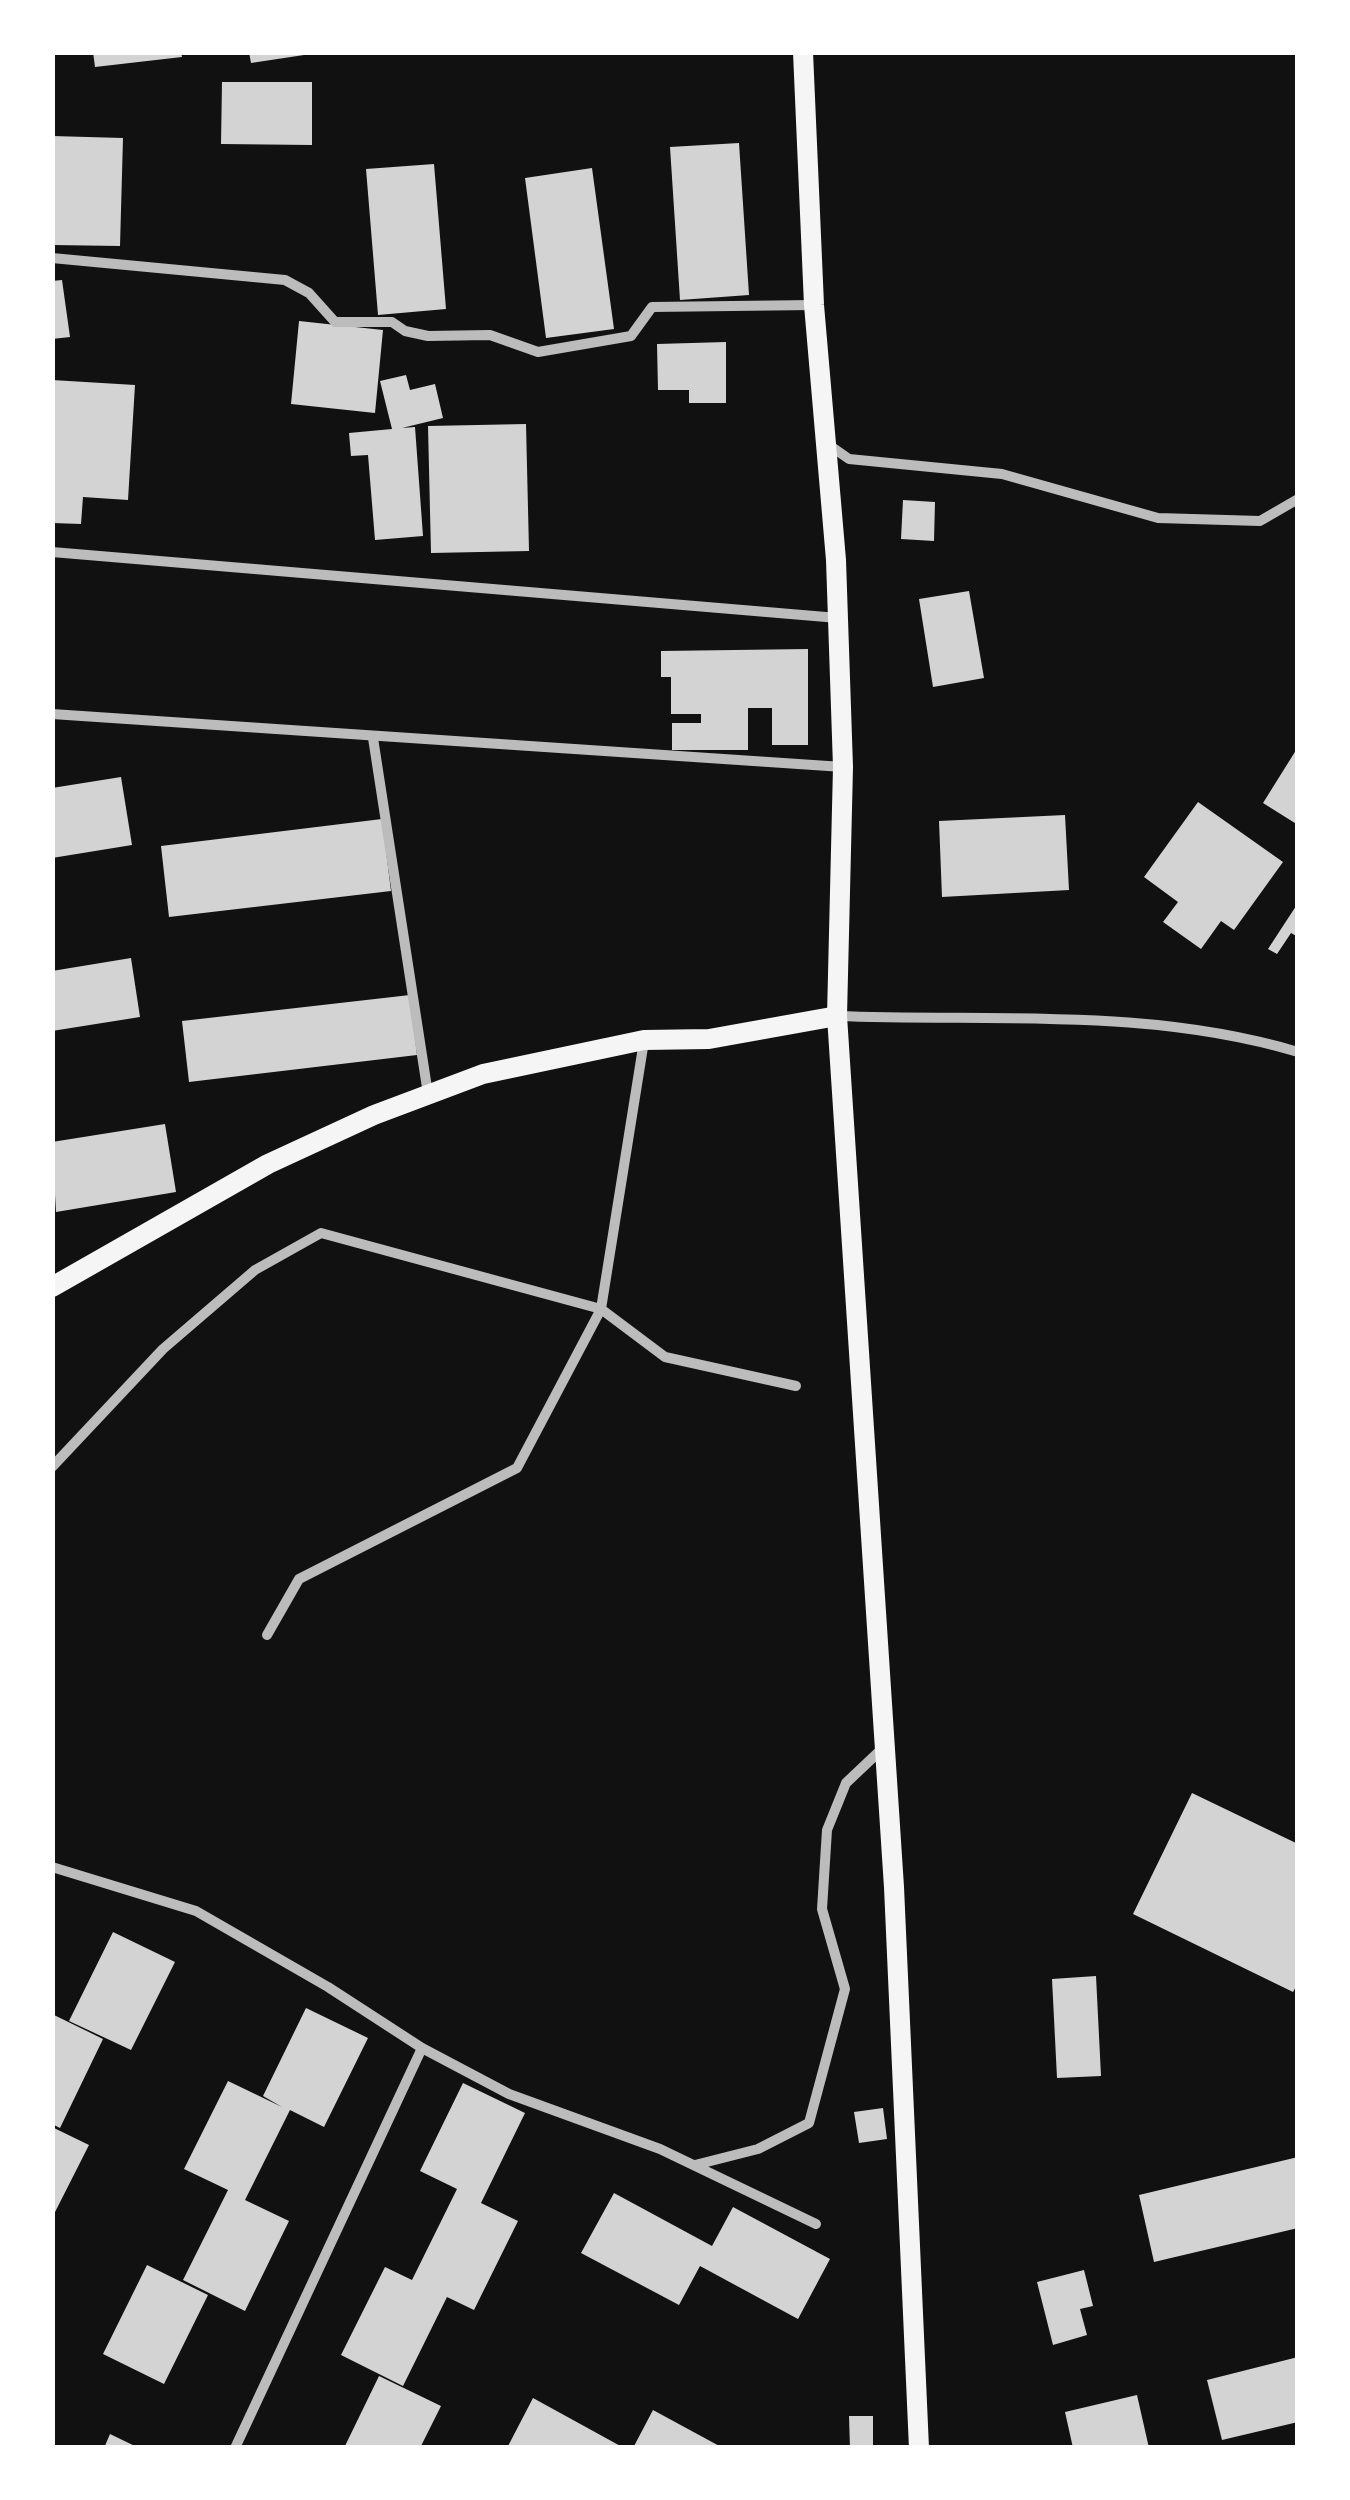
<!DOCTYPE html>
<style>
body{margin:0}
#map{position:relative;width:1350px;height:2500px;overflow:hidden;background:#111;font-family:"PT Serif",serif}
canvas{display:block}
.frame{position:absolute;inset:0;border:55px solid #fff;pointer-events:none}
</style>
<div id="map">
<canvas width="1350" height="2500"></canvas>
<div class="frame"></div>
</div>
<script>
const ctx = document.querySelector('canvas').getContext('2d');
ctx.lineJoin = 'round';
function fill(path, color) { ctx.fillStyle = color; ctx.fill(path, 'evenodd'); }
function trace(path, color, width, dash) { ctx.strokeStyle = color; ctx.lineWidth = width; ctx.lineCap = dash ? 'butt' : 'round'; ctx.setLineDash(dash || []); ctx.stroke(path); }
fill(new Path2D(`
 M93 52H181L182 57 95 67Z
 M249 52H304V55L251 63Z
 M222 82H312V145L221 144Z
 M52 136 123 138 120 246 52 245Z
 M739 143 749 295 680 300 670 147Z
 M434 164 446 309 378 315 366 169Z
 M592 168 614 329 546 338 525 178Z
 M62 280 70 337 52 339V281Z
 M299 321 383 330 375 413 291 404Z
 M726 342V403H689V390H658L657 344Z
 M406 375 410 390 435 384 443 418 402 428 415 427 423 536 375 540 368 455 351 456 349 433 392 429 380 381Z
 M52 380 135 385 128 500 83 497 81 524 52 523Z
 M526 424 529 551 431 553 428 426Z
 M903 500 935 502 934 541 901 539Z
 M969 591 984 678 933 687 919 599Z
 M808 649V745H772V708H748V750H672V723H701V714H671V677H661V651Z
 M1298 747V825L1263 803Z
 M121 777 132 845 52 858V788Z
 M1198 802 1283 862 1234 930 1221 921 1201 949 1163 922 1178 902 1144 877Z
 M1065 815 1069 890 942 897 939 821Z
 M382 819 391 891 169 917 161 846Z
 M1298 903V937L1291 933 1277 954 1268 949Z
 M131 958 140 1017 52 1031V971Z
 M410 995 417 1055 189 1082 182 1021Z
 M165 1124 176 1192 56 1212 52 1142Z
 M1192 1793 1298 1844V1983L1293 1992 1133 1914Z
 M113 1932 175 1962 131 2050 69 2021Z
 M1096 1976 1101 2076 1057 2078 1052 1979Z
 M306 2008 368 2038 324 2127 290 2110 245 2200 289 2221 245 2311 183 2280 228 2190 184 2169 228 2081 282 2107 263 2096Z
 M52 2014 103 2039 60 2128 52 2124Z
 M463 2083 525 2113 481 2203 518 2221 474 2310 447 2297 403 2386 341 2355 385 2267 412 2280 457 2189 420 2171Z
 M883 2108 887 2139 859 2143 854 2112Z
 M52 2127 89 2145 52 2218Z
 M1298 2157V2228L1154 2262 1139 2195Z
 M614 2193 712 2246 733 2207 830 2259 798 2319 700 2266 679 2305 581 2253Z
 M147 2265 208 2295 164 2384 103 2354Z
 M1084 2270 1093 2306 1080 2309 1087 2335 1053 2345 1037 2282Z
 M1298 2357V2422L1222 2440 1207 2380Z
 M379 2376 441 2406 420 2448H344Z
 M1137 2395 1149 2448H1073L1065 2412Z
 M533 2398 624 2448H507Z
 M653 2410 723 2448H633Z
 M849 2416H873V2448H850Z
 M110 2434 139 2448H104Z`), '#d3d3d3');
trace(new Path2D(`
 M52 258 285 280 309 293 335 322H392L405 331 428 336 490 335 538 352 631 336 652 307 813 305
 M829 445 849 459 1002 474 1158 518 1260 521 1298 499
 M52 552 838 618
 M52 714 843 767
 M373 738 428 1094
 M837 1016C992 1022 1147 1007 1298 1052
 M52 1467 163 1349 255 1270 321 1233 601 1309 665 1357 796 1386
 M267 1635 299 1579 517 1468 601 1309 644 1041
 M52 1867 196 1911 328 1987 422 2048 509 2094 660 2149 816 2224
 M695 2165 758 2149 809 2123 845 1989 822 1909 827 1830 846 1783 884 1747
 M235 2448 422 2048`), '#bcbcbc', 10);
trace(new Path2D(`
 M803 52 814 305 836 560 843 767 837 1016 894 1887 919 2448
 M52 1287 268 1164 374 1115 483 1074 644 1040 709 1039 837 1016`), '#f5f5f5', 20);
</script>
